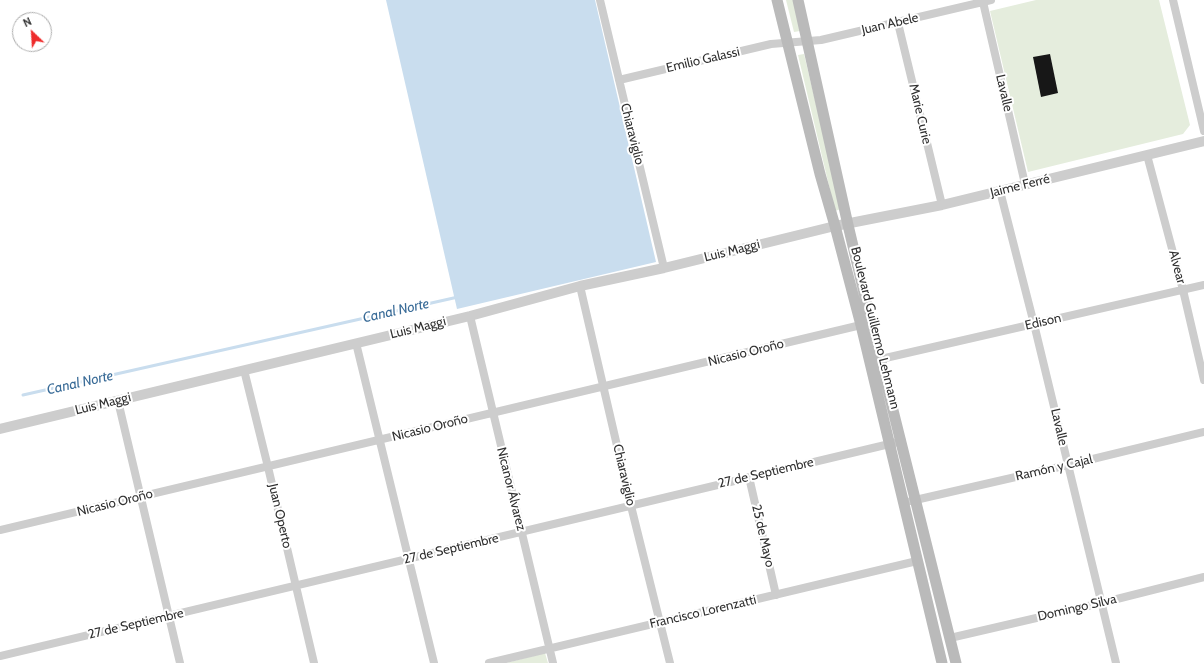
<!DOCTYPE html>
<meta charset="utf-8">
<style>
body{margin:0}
#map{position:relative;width:1204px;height:663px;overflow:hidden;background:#fff;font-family:Cabin,sans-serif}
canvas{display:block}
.north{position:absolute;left:12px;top:12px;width:40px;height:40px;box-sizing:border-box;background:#fff;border:1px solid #acacac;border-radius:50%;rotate:335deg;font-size:11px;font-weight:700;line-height:16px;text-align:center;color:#303030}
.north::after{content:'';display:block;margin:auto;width:14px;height:18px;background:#ee2b2b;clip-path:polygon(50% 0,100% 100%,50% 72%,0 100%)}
</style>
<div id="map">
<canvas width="1204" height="663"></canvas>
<div class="north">N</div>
</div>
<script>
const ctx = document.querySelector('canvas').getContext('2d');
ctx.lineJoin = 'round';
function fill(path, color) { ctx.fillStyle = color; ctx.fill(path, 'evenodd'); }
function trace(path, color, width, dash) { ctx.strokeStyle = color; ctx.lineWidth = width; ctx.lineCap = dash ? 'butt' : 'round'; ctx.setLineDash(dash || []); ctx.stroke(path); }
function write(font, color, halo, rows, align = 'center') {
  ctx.font = font + ' Cabin,sans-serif'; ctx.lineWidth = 4; ctx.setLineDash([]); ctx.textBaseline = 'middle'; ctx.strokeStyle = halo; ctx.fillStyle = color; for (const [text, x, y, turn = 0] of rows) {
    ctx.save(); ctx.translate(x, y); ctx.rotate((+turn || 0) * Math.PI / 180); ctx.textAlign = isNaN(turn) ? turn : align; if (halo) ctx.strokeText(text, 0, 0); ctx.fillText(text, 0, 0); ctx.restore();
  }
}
fill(new Path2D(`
 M786 0H793L800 31 794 32Z
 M1036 0H1159L1190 125 1183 134 1028 172 990 11Z
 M804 54 841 209 835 211 798 55Z
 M545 653 548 663H506Z`), '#e5eddd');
fill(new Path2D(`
 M386 0H595L656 262 457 309Z`), '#c9ddee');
trace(new Path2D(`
 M23 395 458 297`), '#c9ddee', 3);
fill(new Path2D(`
 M1050 54 1058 93 1041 97 1033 57Z`), '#171717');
trace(new Path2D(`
 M600 0 664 268
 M1173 0 1204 131
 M983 2 1025 184
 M898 23 942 205
 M619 80 771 44 821 40 991 0
 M1147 155 1183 290 1204 380
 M1000 191 1034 324 1116 663
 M580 286 631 506 670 663
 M470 316 553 663
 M356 343 434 663
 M881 359 1204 285
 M244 370 268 467 314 663
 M118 401 180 663
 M749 477 776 595
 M911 501 1068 465 1204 432
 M0 530 861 325
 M950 638 1101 603 1204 577
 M0 656 902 441
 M489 663 917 561`), '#cdcdcd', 8);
trace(new Path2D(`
 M0 429 470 316 580 286 664 268 835 226 942 205 1204 141`), '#cdcdcd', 10);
trace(new Path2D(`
 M777 0 820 174 835 226 861 325 942 663
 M798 0 848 225 871 322 956 663`), '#bababa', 11);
write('13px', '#303030', '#fff', [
 ["Juan Abele",890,24,-13],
 ["Emilio Galassi",703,60,-13],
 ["Lavalle",1004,93,77],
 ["Marie Curie",920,114,77],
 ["Chiaraviglio",632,134,76],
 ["Jaime Ferré",1020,186,-14],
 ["Luis Maggi",732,251,-14],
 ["Alvear",1177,267,75],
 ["Edison",1043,322,-13],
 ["Luis Maggi",418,328,-14],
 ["Boulevard Guillermo Lehmann",875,328,76],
 ["Nicasio Oroño",746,353,-14],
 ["Luis Maggi",103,404,-14],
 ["Lavalle",1059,427,77],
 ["Nicasio Oroño",430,428,-14],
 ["Ramón y Cajal",1054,468,-13],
 ["27 de Septiembre",766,473,-13],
 ["Chiaraviglio",624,475,77],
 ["Nicanor Álvarez",511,489,76],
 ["Nicasio Oroño",115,503,-14],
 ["Juan Operto",280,516,77],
 ["25 de Mayo",763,536,77],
 ["27 de Septiembre",451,549,-13],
 ["Domingo Silva",1077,608,-13],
 ["Francisco Lorenzatti",703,612,-13],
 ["27 de Septiembre",136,624,-13]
]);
write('italic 14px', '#396b97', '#fff', [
 ["Canal Norte",396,311,-13],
 ["Canal Norte",80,383,-13]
]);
</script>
